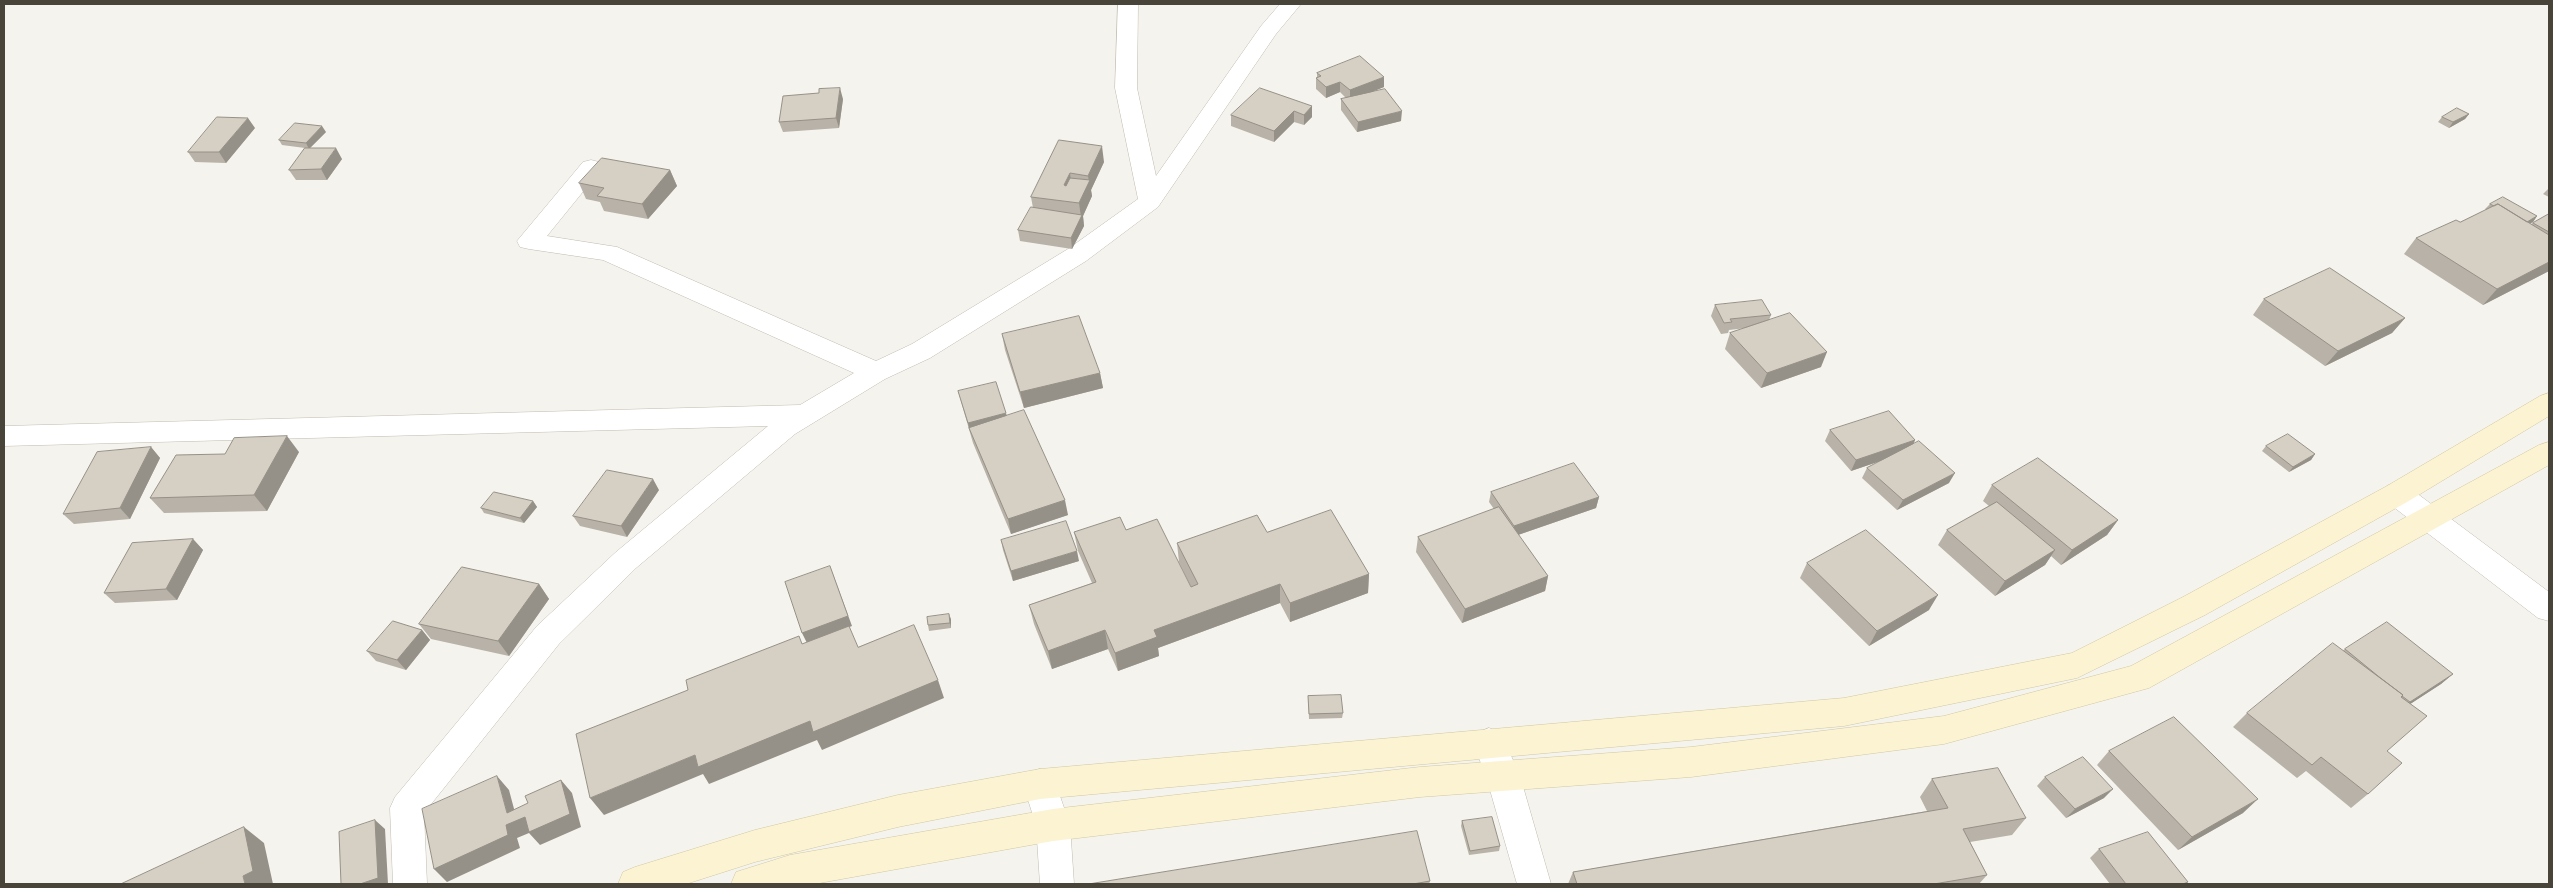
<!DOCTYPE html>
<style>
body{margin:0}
#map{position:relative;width:2553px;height:888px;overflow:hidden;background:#f5f3ed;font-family:"Titillium Web",sans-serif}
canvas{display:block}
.frame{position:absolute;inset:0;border:5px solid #49443a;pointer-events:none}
</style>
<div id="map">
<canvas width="2553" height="888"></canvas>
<div class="frame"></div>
</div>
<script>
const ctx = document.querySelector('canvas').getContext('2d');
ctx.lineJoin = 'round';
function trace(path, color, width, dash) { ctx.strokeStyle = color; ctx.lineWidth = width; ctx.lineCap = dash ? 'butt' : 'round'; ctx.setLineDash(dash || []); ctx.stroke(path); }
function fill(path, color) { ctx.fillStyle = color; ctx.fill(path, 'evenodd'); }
const street = new Path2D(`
 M1118 4H1138L1137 88 1156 176 1261 26 1280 4H1301L1276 34 1158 207 1086 261 930 358 885 379 795 434 636 568 559 644 424 813 427 884H393L390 808 395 797 537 626 616 552 768 426 4 446V426L800 405 854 373 603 260 529 249 520 247 517 241 583 162 591 160 599 162 602 167 599 172 547 236 617 247 876 361 912 344 1068 249 1138 199 1115 88Z
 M2397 483 2407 486 2549 592V621L2538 618 2387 502 2383 494 2387 486Z
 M1489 728 1501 733 1520 776 1551 884H1517L1486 776 1473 743 1477 733Z
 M1040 769 1052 773 1070 825 1074 884H1040L1036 825 1023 784 1028 773Z`);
const secondary = new Path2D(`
 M2549 393V416L2407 502 2205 615 2077 678 1844 726 1040 799 898 827 755 862 686 884H618L623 872 635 867 755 830 898 795 1040 769 1844 698 2072 653 2183 597 2387 486 2540 396Z
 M2549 442V465L2149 688 1944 744 1691 777 1420 797 1053 841 814 884H731L736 872 790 855 1053 809 1420 767 1691 747 1944 716 2131 666 2539 445Z`);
trace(street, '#c0bbb0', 1);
trace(secondary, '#d1c7a0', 1);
fill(street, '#fff');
fill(secondary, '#fbf3d1');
fill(new Path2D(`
 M1317 73 1384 87 1373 91 1401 121 1357 132 1341 110V99L1346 98 1340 92 1326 98 1316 89V78H1317Z
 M843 99 839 128 783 132 779 122Z
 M1312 106V117L1304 125 1294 122 1274 142 1231 126V115Z
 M2469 114 2465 119 2449 128 2438 122 2442 117Z
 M255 128 226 163 195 162 188 152Z
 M326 132 310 148 342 159 327 180H296L289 170 305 148 282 145 279 140Z
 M1059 140 1104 162 1091 190 1092 196 1083 216 1084 226 1072 249 1020 241 1018 230 1033 208 1031 197Z
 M670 170 677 186 648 219 604 211 600 202 586 199 579 183Z
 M2549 188V197L2543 194Z
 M2490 204 2537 216 2533 222 2530 223 2531 224 2533 223 2549 214V271L2483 305 2404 254 2416 238 2460 222 2486 210 2485 209Z
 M2264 299 2405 318 2392 333 2325 366 2253 315Z
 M1715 305 1771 315 1769 320 1821 367 1761 388 1725 349 1730 333 1746 328 1729 330 1728 333 1721 334 1711 316Z
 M1002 334 1100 373 1103 388 1024 408 1005 350Z
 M958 391 1007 416 1068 515 1011 534 973 443Z
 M1830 430 1915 440 1913 445 1949 483 1897 510 1862 478 1867 468 1883 460 1851 471 1825 441Z
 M2266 446 2315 454 2311 460 2289 472 2262 451Z
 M151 447 160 458 130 519 74 524 63 514Z
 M299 452 267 511 164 513 150 498 225 454Z
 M1992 485 2118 520 2107 535 2061 565 2051 556 2045 565 1995 596 1938 545 1947 530 1989 506 1983 501Z
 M659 490 627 537 580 526 573 516Z
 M1491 492 1599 497 1596 508 1518 535 1548 576 1545 591 1462 623 1416 552 1418 537 1494 509 1489 502Z
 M533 501 537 507 524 523 484 513 481 508Z
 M1126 530 1191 587 1179 562 1177 543 1267 532 1369 574 1368 593 1290 622 1280 603 1158 648 1159 656 1118 671 1108 649 1052 669 1034 624 1029 605 1092 583 1078 551 1074 532Z
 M193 539 203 550 177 600 115 603 104 593Z
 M1001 540 1079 561 1013 581 1003 550Z
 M1807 563 1929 610 1869 646 1800 578Z
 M539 584 549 599 509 656 431 639 419 624Z
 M951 619V628L929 631 928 625Z
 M422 630 430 640 406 670 376 661 367 651Z
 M2345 649 2453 674 2441 684 2410 704 2387 751 2368 794 2351 808 2306 771 2297 778 2233 727 2247 713Z
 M1308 696 1343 713 1342 718 1309 719Z
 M2109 751 2243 813 2178 850 2097 765Z
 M2045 777 2104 798 2066 818 2037 786Z
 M1932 779 2026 818 2012 835 1970 842 1987 875 1979 884H1568L1573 872 1927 811 1920 797Z
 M1462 821 1500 846 1499 851 1469 855 1461 826Z
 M2099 849 2186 884H2110L2090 858Z
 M1430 881 1429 884H1089Z`), '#b8b2a8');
fill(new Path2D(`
 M1384 77V87L1350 101V90Z
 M1340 82V92L1326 98V87Z
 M840 88 843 99 839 128 836 118Z
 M1312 106V117L1304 125V115Z
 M1294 111V122L1274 142V131Z
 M1402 111 1401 121 1357 132 1358 122Z
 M2469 114 2465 119 2449 128 2453 122Z
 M248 118 255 128 226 163 219 152Z
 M322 126 326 132 309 149 306 143Z
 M1102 146 1104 162 1091 190 1092 196 1083 216 1084 226 1072 249 1071 238 1081 217 1079 203 1089 182 1088 176Z
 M336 148 342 159 327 180 321 169Z
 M670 170 677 186 648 219 642 204Z
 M1070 173 1072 189 1064 185Z
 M2537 216 2533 222 2519 229 2523 223Z
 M2549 262V271L2483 305 2497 289Z
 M2405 318 2392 333 2325 366 2338 351Z
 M1827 352 1821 367 1761 388 1767 373Z
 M1100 373 1103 388 1024 408 1020 392Z
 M1006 413 1009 424 969 428 970 434 968 423Z
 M287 436 299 452 267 511 254 495Z
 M1915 440 1910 451 1851 471 1856 460Z
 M151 447 160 458 130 519 120 508Z
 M2315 454 2311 460 2289 472 2293 467Z
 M1955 473 1949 483 1897 510 1903 500Z
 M653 479 659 490 627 537 621 526Z
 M1599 497 1596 508 1512 537 1514 526Z
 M1065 500 1068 515 1011 534 1008 519Z
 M533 501 537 507 524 523 520 518Z
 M2118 520 2107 535 2061 565 2072 550Z
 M193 539 203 550 177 600 166 589Z
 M2055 550 2045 565 1995 596 2005 581Z
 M1077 551 1079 561 1013 581 1011 571Z
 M830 566 852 626 807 643 802 633Z
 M1369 574 1368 593 1290 622V603Z
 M1548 576 1545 591 1462 623 1465 609Z
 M539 584 549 599 509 656 498 641Z
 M1280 584V603L1158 648 1159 656 1118 671 1115 653 1154 630Z
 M1938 595 1929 610 1869 646 1877 631Z
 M949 614 951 619V628L950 623Z
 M422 630 430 640 406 670 397 660Z
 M1105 630 1108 649 1052 669 1048 651Z
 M2453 674 2441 684 2398 712 2410 702Z
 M938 680 944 698 822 750 817 740 709 784 703 774 604 815 590 798 695 755 810 721Z
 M497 776 509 790 517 820 561 780 572 793 581 827 540 845 529 833 517 838 520 848 447 882 434 869 506 825 507 813Z
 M2113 789 2104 798 2066 818 2075 809Z
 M2258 799 2243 813 2178 850 2192 837Z
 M375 820 385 829 388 884H360Z
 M244 827 264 843 273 884H245L243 876Z`), '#969188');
const building = new Path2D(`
 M1360 56 1384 77 1350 90 1340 82 1326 87 1316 78 1321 76 1317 73Z
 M840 88 836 118 779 122 783 96 819 93V89Z
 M1260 88 1312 106 1304 115 1294 111 1274 131 1231 115Z
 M1385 89 1402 111 1358 122 1341 99Z
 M2457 108 2469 114 2453 122 2442 117Z
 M217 117 248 118 219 152H188Z
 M295 123 322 126 306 143 279 140Z
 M1059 140 1102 146 1088 176 1070 173 1064 185 1066 186 1070 178 1090 180 1079 203 1031 197Z
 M305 148H336L321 169 289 170Z
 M602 158 670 170 642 204 597 196 604 188 579 183Z
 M2503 197 2537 216 2527 222 2498 204 2494 206 2490 204Z
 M2498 204 2549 235V262L2497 289 2416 238 2456 220 2460 222Z
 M1031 207 1082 215 1071 238 1018 230Z
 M2549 214V232L2533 223Z
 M2330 268 2405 318 2338 351 2264 299Z
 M1762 300 1771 315 1730 319 1732 322 1724 323 1715 305Z
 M1790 313 1827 352 1767 373 1730 333Z
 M1079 316 1100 373 1020 392 1002 334Z
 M996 382 1006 413 968 423 958 391Z
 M1024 410 1065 500 1008 519 969 428Z
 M1889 411 1915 440 1856 460 1830 430Z
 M2288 434 2315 454 2293 467 2266 446Z
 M287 436 254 495 150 498 176 455 225 454 234 438Z
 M1919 441 1955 473 1903 500 1867 468Z
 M151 447 120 508 63 514 97 452Z
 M2038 458 2118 520 2072 550 1992 485Z
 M1574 463 1599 497 1514 526 1491 492Z
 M607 470 653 479 621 526 573 516Z
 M494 492 533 501 520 518 481 508Z
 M1997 502 2055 550 2005 581 1947 530Z
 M1499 507 1548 576 1465 609 1418 537Z
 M1331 510 1369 574 1290 603 1280 584 1154 630 1157 637 1115 653 1105 630 1048 651 1029 605 1096 582 1074 532 1120 517 1126 530 1157 519 1191 587 1198 584 1177 543 1257 515 1267 532Z
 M1066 521 1077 551 1011 571 1001 540Z
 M1866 530 1938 595 1877 631 1807 563Z
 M193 539 166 589 104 593 132 543Z
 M830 566 848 616 802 633 785 582Z
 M462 567 539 584 498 641 419 624Z
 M949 614 950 623 928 625 927 617Z
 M393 621 422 630 397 660 367 651Z
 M2387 622 2453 674 2410 702 2402 696 2403 695 2378 676 2345 649Z
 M914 625 938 680 813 732 810 721 698 767 695 755 590 798 576 734 688 690 686 680 799 636 802 644 849 626 858 647Z
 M2333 643 2403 695 2401 697 2427 716 2387 751 2402 763 2368 794 2321 757 2312 765 2247 713Z
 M1341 695 1343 713 1309 714 1308 696Z
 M2174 717 2258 799 2192 837 2109 751Z
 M2083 757 2113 789 2075 809 2045 777Z
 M1998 768 2026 818 1963 829 1987 875 1934 884H1577L1573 872 1948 808 1932 779Z
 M497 776 507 813 528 803 525 796 561 780 570 814 529 832 525 817 506 825 508 835 434 869 422 809Z
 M1492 817 1500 846 1470 851 1462 821Z
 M375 820 378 878 360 884H341L339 832Z
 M244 827 253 871 243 876 245 884H121Z
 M1417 831 1430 881 1413 884H1089Z
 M2148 832 2188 882 2183 884H2126L2099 849Z`);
fill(building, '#d6cfc3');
trace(building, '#969188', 1);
</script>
